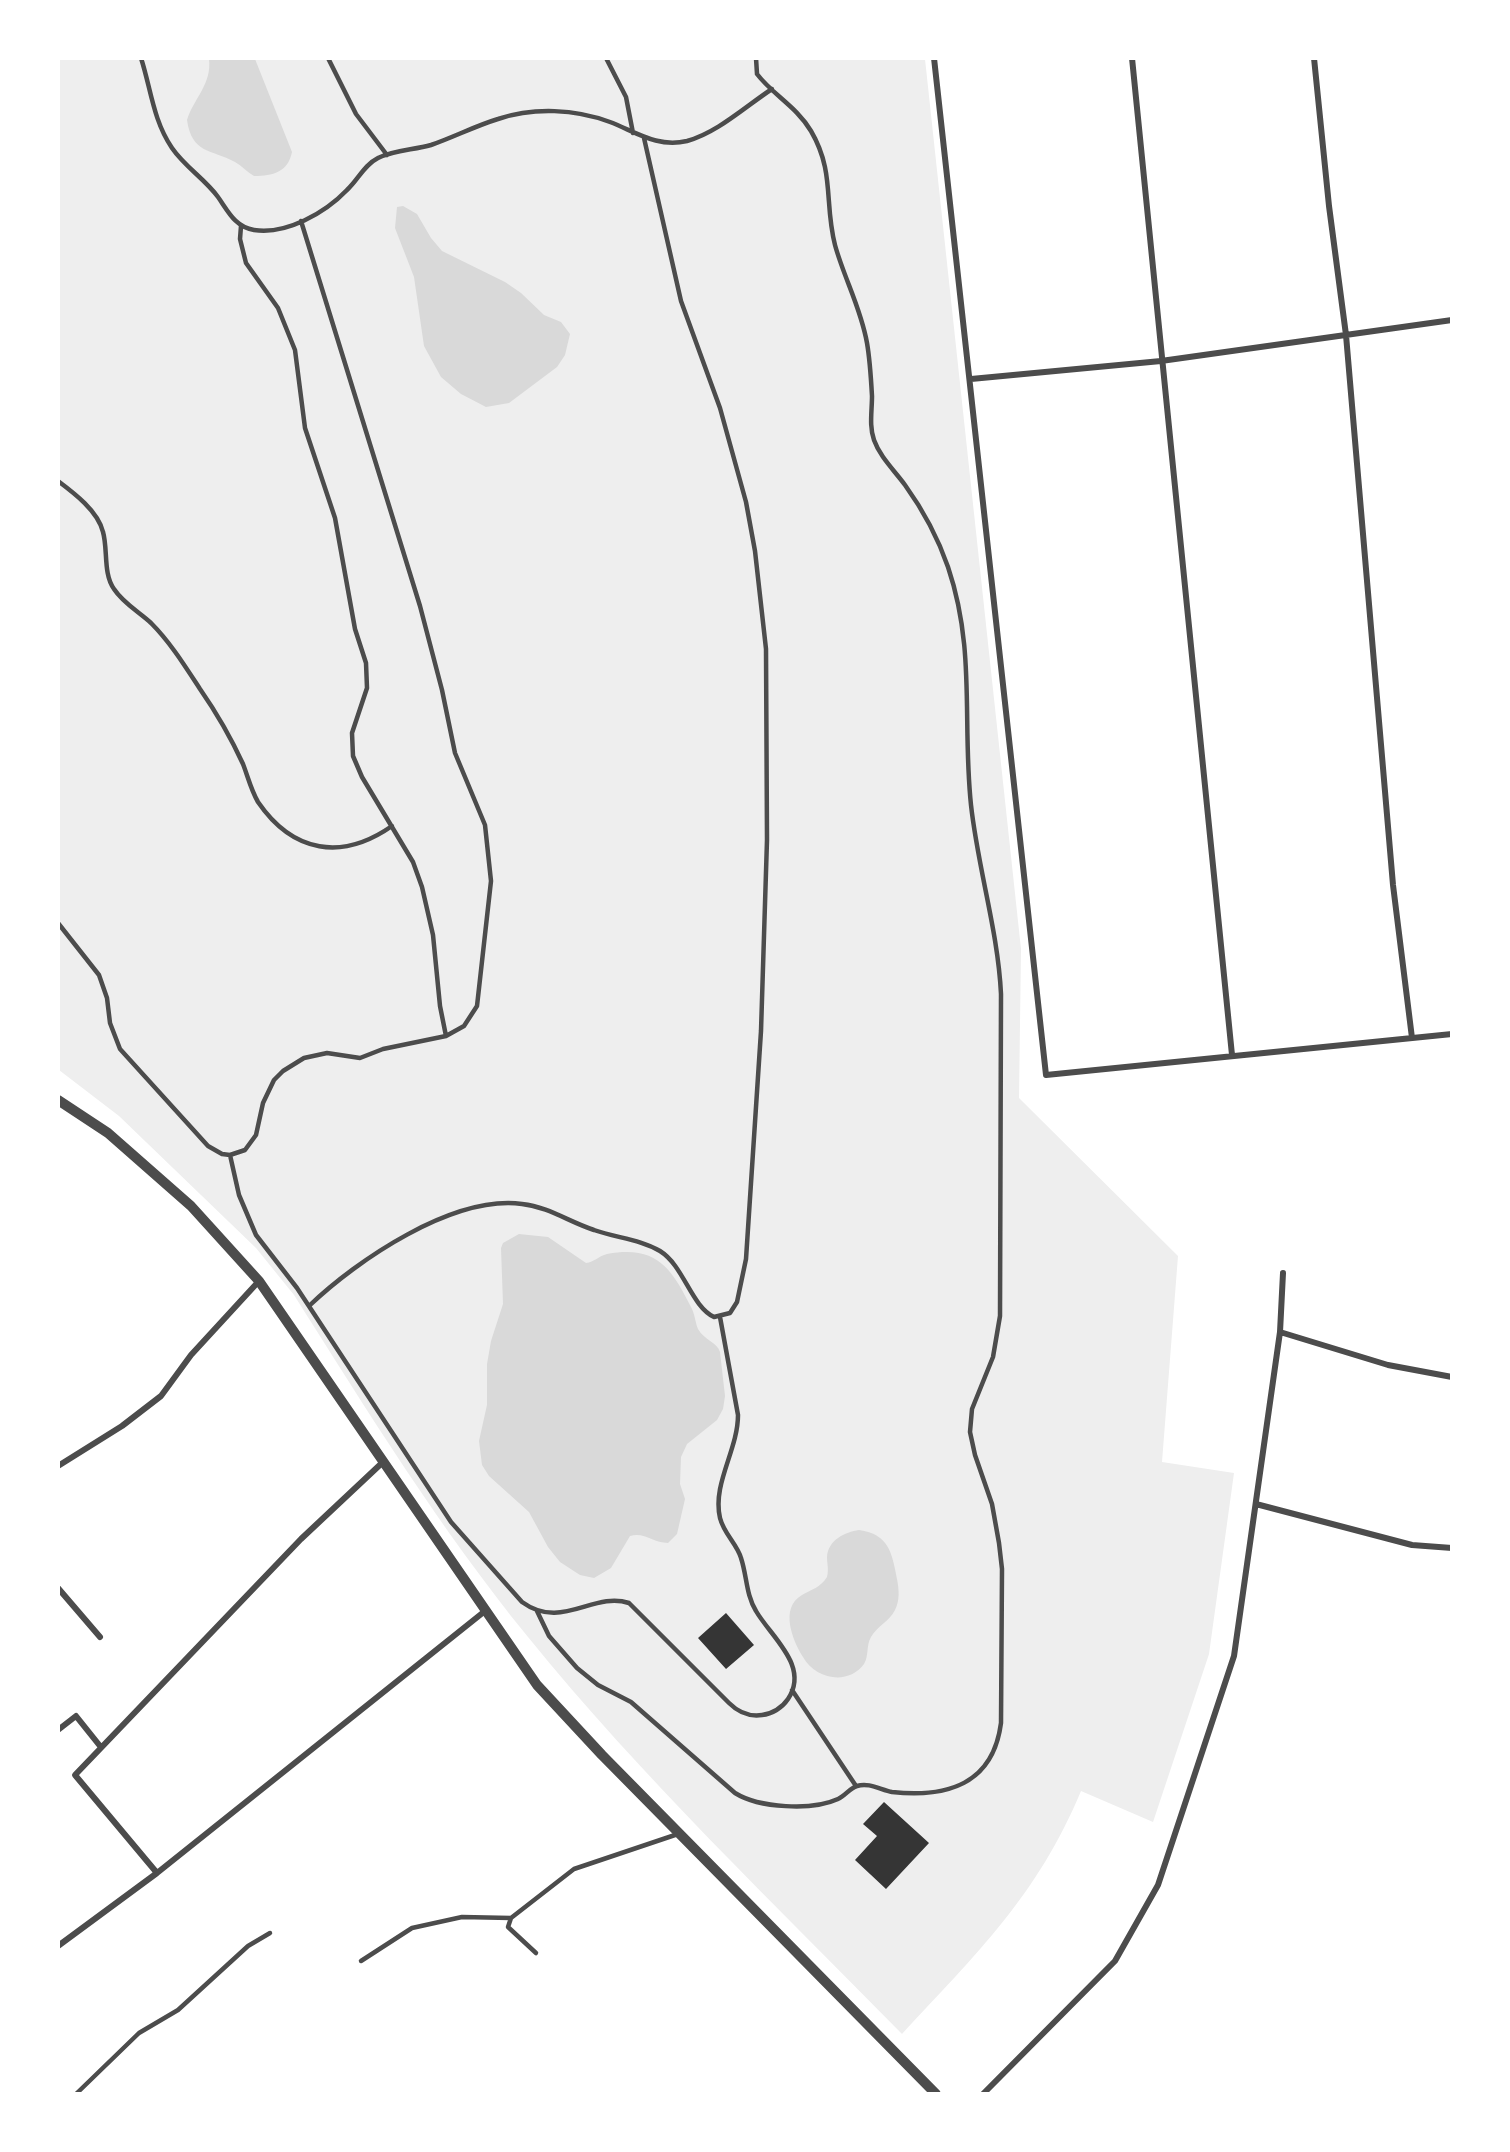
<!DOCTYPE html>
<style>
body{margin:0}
#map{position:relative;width:1510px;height:2152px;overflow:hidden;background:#fff;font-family:"Fira Sans Condensed",sans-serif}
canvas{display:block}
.frame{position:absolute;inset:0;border:60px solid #fff;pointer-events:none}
</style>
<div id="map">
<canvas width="1510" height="2152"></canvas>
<div class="frame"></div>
</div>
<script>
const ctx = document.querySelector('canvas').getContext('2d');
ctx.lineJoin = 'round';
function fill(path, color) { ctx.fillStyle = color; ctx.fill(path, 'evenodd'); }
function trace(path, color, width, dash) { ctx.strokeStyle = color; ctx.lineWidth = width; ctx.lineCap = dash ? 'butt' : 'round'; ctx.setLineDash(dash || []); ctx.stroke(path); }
fill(new Path2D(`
 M58 59H925L1021 949 1019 1098 1178 1256 1162 1462 1234 1473 1209 1654 1153 1822 1081 1791C1037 1896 977 1953 902 2034 775 1904 642 1778 528 1637 440 1529 368 1412 294 1295L256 1248 119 1116 59 1070Z`), '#eee');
fill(new Path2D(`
 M209 59H255L292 152C288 172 273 176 254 176 247 172 242 166 235 162 211 149 192 154 187 120 194 98 212 84 209 59Z
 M403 206 417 214 431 238 442 251 505 282 521 293 544 315 561 322 570 334 565 355 557 367 509 403 486 407 461 394 441 377 424 346 414 277 395 228 397 207Z
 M519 1234 548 1237 586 1263C594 1262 599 1256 607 1254 656 1245 671 1267 691 1307 695 1314 695 1322 698 1329 704 1340 717 1342 720 1352L725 1396 723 1409 717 1420 687 1444 681 1457 680 1484 685 1499 677 1534 668 1543C653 1543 645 1532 630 1536L611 1568 594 1578 580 1575 560 1562 548 1547 529 1512 489 1476 482 1465 479 1441 487 1405V1364L491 1341 503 1304 501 1248 503 1243Z
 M859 1530C889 1534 892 1553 897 1579 899 1590 900 1600 895 1610 890 1621 877 1626 871 1637 866 1645 869 1656 864 1664 848 1686 815 1679 803 1657 793 1641 779 1608 802 1595 812 1589 820 1588 827 1577 829 1569 827 1564 827 1557 828 1540 845 1532 859 1530Z`), '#d9d9d9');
fill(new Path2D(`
 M726 1613 754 1645 726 1669 698 1638Z
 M884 1802 929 1843 886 1889 855 1860 877 1836 863 1824Z`), '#353535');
trace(new Path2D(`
 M141 58C151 89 153 120 172 148 185 167 205 179 218 197 228 211 235 227 254 230 286 235 325 213 347 190 358 180 364 165 378 158 394 150 414 150 431 145 454 137 475 126 498 119 534 107 575 109 610 122 636 132 657 148 687 141 717 133 746 106 772 89
 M328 58 356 114 387 155
 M606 58 626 97 633 133
 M241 226 240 239 246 263 278 308 295 350 305 428 335 518 355 629 366 663 367 688 352 733 353 756 362 777 413 862 422 887 433 935 440 1006 446 1036
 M58 481C74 493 98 511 103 532 108 549 103 574 114 589 123 603 139 612 151 623 170 642 185 666 200 689 216 712 231 738 243 764 248 777 251 790 258 802 293 853 342 861 392 826
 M58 923 99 975 107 998 110 1023 120 1049 208 1146 222 1154 230 1155 245 1150 256 1135 263 1103 274 1080 283 1071 304 1058 327 1053 360 1058 383 1049 446 1036 464 1026 477 1006 491 881 485 825 455 753 442 690 420 606 301 221
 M230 1155 239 1195 256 1235 297 1288 451 1522 522 1602C562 1631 593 1591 629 1603L729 1703C738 1712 748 1717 762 1715 772 1714 782 1708 788 1699 810 1666 771 1637 756 1611 746 1595 747 1576 741 1558 737 1544 724 1534 720 1518 712 1484 738 1450 738 1415L720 1317
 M309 1306C357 1260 453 1195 522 1204 549 1207 569 1222 594 1230 616 1238 640 1239 660 1251 684 1266 691 1306 714 1317L730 1313 737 1302 746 1259 761 1031 767 840 766 649 755 551 746 502 720 408 681 301 644 138
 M537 1611 549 1636 577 1668 598 1685 631 1702 735 1793C759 1808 812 1811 838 1799 845 1796 850 1788 857 1786 869 1782 881 1790 892 1792 948 1798 993 1784 1001 1723L1002 1569 999 1543 992 1504 975 1455 970 1432 972 1409 993 1357 1000 1316 1001 994C998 931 978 869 971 805 962 721 976 650 948 567 938 538 923 510 905 485 894 470 880 457 874 440 869 426 872 411 872 396 871 378 870 360 867 343 861 308 844 278 835 245 824 203 835 172 811 131 797 107 773 95 757 74L756 58
 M792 1690 856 1786
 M536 1953 508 1927 511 1918 574 1869 678 1834
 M361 1961 412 1928 462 1917 511 1918
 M76 2094 139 2033 178 2010 248 1946 270 1933`), '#4c4c4c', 4.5);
trace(new Path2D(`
 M934 58 1046 1075 1452 1034
 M1132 58 1232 1055
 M1314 58 1329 206 1346 335 1393 885 1412 1038
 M971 379 1161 361 1452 320
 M1280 1332 1388 1365 1452 1377
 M58 1466 122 1426 161 1396 191 1355 259 1281
 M1256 1504 1412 1545 1452 1548
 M58 1588 100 1637
 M58 1730 76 1716 100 1746
 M157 1873 75 1775 301 1539 383 1462
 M58 1946 157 1873 485 1611
 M983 2094 1115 1961 1158 1885 1234 1656 1280 1332 1283 1273`), '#4c4c4c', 6);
trace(new Path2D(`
 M58 1100 108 1133 191 1206 259 1281 537 1685 602 1755 936 2094`), '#4c4c4c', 10);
</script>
